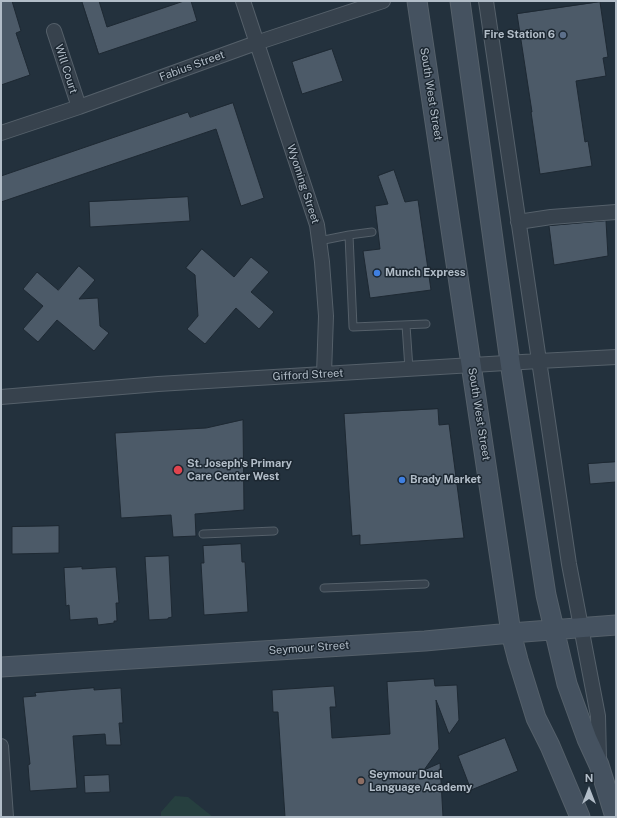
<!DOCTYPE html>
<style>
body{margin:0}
#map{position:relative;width:617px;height:818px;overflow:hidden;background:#23313d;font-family:"Public Sans",sans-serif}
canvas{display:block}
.frame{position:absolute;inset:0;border:2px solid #b2bdc8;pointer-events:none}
.north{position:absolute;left:569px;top:770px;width:40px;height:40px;-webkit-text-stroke:3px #1c2731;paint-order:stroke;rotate:0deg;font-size:11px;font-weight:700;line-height:16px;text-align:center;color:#b2bdc8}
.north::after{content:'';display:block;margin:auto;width:14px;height:18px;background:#b2bdc8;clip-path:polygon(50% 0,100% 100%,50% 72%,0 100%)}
</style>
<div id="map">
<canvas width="617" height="818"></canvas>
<div class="frame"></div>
<div class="north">N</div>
</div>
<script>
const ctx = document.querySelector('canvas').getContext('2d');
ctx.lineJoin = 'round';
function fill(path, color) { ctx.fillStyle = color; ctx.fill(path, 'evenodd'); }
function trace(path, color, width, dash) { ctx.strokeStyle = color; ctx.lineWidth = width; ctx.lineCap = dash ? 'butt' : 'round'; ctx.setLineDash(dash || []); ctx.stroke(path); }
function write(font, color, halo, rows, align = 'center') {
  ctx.font = font + ' "Public Sans",sans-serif'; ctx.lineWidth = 3; ctx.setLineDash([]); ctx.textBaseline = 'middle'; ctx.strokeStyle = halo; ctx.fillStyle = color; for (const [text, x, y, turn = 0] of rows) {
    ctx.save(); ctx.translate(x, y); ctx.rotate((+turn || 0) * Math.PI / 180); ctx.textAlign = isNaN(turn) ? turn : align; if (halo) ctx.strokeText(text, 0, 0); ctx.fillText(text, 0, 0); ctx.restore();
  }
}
fill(new Path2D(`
 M175 796 188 797 213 817H161V812Z`), '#263f3f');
const building = new Path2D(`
 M1 1H12L21 31 16 33 30 75 1 85Z
 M82 1H99L107 27 184 1H191L197 21 99 54Z
 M600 2 608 57 603 58 606 76 576 81 585 142 588 141 592 166 540 174 531 112H532L517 14Z
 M332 49 343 81 302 94 292 62Z
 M233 103 264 198 241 206 216 129 1 202V176L188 112 190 117Z
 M394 170 405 202 418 200 431 290 370 298 363 251 380 249 375 206 388 204 378 176Z
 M188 197 190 221 90 227 89 202Z
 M606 221 608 256 554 265 549 226Z
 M202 249 234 277 251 257 269 272 251 292 274 312 259 329 236 308 205 344 187 329 198 316 195 275 186 268Z
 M79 266 95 280 79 299 98 298 100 326 109 333 94 351 57 320 38 342 23 329 43 306 23 289 37 272 58 290Z
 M438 409 439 425 449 424 464 538 360 545V535L352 536 344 414Z
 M243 420 244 510 195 514 196 536 173 537 171 515 121 518 115 433 206 428Z
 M616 462V482L590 484 588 464Z
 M59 526V553L12 554V527Z
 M241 544 242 562H245L248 612 204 615 201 563H204L203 546Z
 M169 556 172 617 168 618V619L149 620 145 557Z
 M82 567V569L116 567 119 603H116L117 621H114V623L98 625 97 618 70 620 69 605 66 606 64 568Z
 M434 679 435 686 457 685 459 720 449 734 436 700 439 749 424 770 440 763 443 817H285L278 712H273L272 690 334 686 336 707H330L332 738 390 734 387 682Z
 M94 688V690L121 688 123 723H119L121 745H106L105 734 73 736 77 788 30 791 28 765 30 764 23 697 36 696 35 693Z
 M505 738 518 771 471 790 458 756Z
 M109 775 110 792 85 793 84 776Z`);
fill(building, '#4c5a68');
trace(building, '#1e2933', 1);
const lane = new Path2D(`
 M349 235 372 232
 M319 241 349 235 353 327 426 324
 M406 325 409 369
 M203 534 274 531
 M324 588 425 584`);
const street = new Path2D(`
 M243 1 317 225 322 262 326 316 324 374
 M486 1 569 564 598 716 599 761
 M54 31 79 107
 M1 133 79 107 256 43 383 1
 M518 222 551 217 616 212
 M1 397 158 384 539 361 616 357
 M1 746 6 817`);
const secondary = new Path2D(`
 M417 1 511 633 518 660 536 718 550 746 580 817
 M460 1 510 362 546 595 567 684 587 739 599 765 615 817
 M1 667 425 641 511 633 616 625`);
trace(lane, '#55606a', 9);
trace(street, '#55606a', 16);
trace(secondary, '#55606a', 21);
trace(lane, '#37424d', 7);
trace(street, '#37424d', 14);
trace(secondary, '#455260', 19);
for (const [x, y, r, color] of [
 [563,35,4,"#5c6f8a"],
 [377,273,4,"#3f7fe0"],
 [178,470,5,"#e0444e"],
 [402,480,4,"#3f7fe0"],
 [361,781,4,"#8d6e63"]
]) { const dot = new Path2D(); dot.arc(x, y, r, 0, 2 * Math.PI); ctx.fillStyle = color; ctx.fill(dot); trace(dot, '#1c2731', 1.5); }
write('bold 11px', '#b2bdc8', '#1c2731', [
 ["Fire Station 6",555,35,"right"],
 ["Munch Express",385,273],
 ["St. Joseph's Primary",187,464],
 ["Care Center West",187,477],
 ["Brady Market",410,480],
 ["Seymour Dual",369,775],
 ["Language Academy",369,788]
], 'left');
write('11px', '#b2bdc8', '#1c2731', [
 ["Fabius Street",192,66,-20],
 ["Will Court",66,69,72],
 ["South West Street",431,94,81],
 ["Wyoming Street",303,184,72],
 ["Gifford Street",308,375,-3],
 ["South West Street",479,414,81],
 ["Seymour Street",309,648,-4]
]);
</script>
